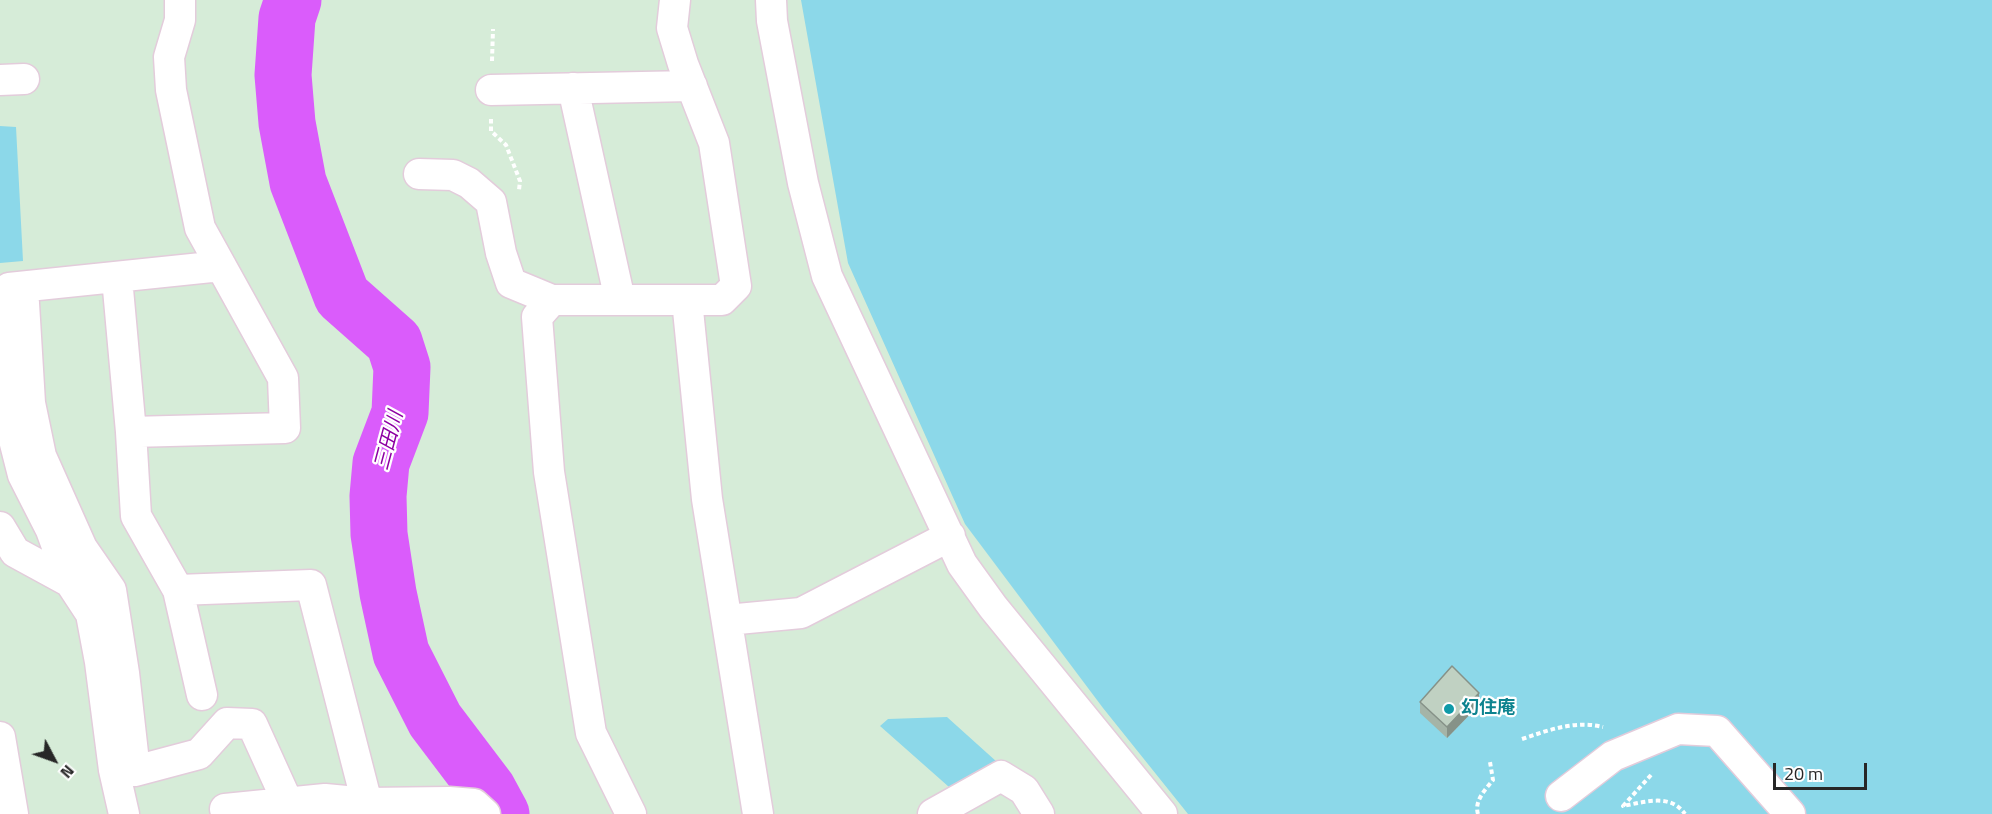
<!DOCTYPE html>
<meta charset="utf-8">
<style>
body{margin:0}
#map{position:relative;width:1992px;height:814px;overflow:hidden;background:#d6ecd8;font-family:"Titillium Web",sans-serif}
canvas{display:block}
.north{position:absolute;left:24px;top:730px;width:60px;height:60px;-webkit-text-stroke:4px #fff;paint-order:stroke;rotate:131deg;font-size:16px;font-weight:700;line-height:24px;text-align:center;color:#272727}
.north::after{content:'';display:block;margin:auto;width:21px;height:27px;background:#272727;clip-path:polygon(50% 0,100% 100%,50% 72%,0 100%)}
.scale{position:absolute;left:1773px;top:763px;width:94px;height:27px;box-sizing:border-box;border:3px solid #272727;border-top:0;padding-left:8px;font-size:18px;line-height:21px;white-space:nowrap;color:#272727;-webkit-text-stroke:4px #fff;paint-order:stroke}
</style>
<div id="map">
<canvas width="1992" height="814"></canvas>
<div class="north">N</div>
<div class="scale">20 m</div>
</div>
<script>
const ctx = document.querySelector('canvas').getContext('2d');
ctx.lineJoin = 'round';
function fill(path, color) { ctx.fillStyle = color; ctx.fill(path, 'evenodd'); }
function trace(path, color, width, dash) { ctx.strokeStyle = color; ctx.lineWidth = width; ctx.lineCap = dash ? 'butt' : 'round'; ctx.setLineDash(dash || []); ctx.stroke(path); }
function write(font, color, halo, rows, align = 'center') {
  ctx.font = font + ' "Titillium Web","Noto Sans JP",sans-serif'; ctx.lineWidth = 4.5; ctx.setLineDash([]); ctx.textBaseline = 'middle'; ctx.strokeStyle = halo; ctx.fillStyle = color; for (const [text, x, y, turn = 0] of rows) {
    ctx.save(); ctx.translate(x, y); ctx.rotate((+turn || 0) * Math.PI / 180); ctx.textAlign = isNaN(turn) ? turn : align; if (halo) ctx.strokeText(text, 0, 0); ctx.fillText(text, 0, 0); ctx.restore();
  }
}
fill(new Path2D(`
 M801 0H1992V814H1188L1103 708 965 524 848 263Z
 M0 126 16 127 23 261 0 263Z
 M947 717 997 762 949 787 880 726 888 719Z`), '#8cd8e9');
trace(new Path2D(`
 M293 0 287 18 283 75 287 123 298 182 342 296 394 342 402 367 400 413 381 463 378 496 379 534 388 593 401 653 435 720 488 790 501 814`), '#da5cfb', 57);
const minor = new Path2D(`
 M771 0 772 21 803 183 827 276 962 564 993 607 1162 814
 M0 80 24 79
 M573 88 620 300
 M491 90 692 86
 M419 174 453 175 469 183 491 202 501 253 511 283 552 300
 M117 278 131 432 136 516 178 590 202 695
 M23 287 30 403 41 456 82 548 111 590 124 673 135 771 199 754 227 723 252 724 287 801
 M687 300 707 499 758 814
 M131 432 285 428 283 378 200 228 171 90 169 57 180 20V0
 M0 527 15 552 70 582 91 614 100 662 114 770 124 814
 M70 582 51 530 23 475 12 432 1 332 9 288 221 266
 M178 590 311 585 367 803
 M727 620 801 613 950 536
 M0 737 13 814
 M1561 796 1613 756 1678 729 1717 731 1790 814
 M225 809 325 799 367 803 449 802 474 804 485 814
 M631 814 591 733 549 472 537 317 552 300H722L736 286 714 143 683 64 672 28 675 0
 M933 814 1001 776 1024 790 1039 814`);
trace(minor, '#e3ccdb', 33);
trace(new Path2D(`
 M492 61 493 29
 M491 119V131L506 145 520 181 519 190
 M1522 739C1549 730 1575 720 1603 727
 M1651 775 1623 806C1645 802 1670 793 1685 814
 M1478 814C1474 801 1485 790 1493 780L1490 762`), '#fff', 4, [4.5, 3]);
trace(minor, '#fff', 30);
fill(new Path2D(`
 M1420 702 1479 705 1447 738 1420 713Z`), '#a5b4a7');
fill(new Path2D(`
 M1479 693V705L1447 738V727Z`), '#869288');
const building = new Path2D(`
 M1452 666 1479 693 1447 727 1420 702Z`);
fill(building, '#c0d1c2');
trace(building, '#869288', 1.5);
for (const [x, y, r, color] of [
 [1449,709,6,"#0f9aa8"]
]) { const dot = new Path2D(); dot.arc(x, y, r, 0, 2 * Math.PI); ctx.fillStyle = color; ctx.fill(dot); trace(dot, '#fff', 2); }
write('bold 18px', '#0d838f', '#fff', [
 ["幻住庵",1461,709]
], 'left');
write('italic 20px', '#8d00a2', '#fff', [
 ["三田川",390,441,-75]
]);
</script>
